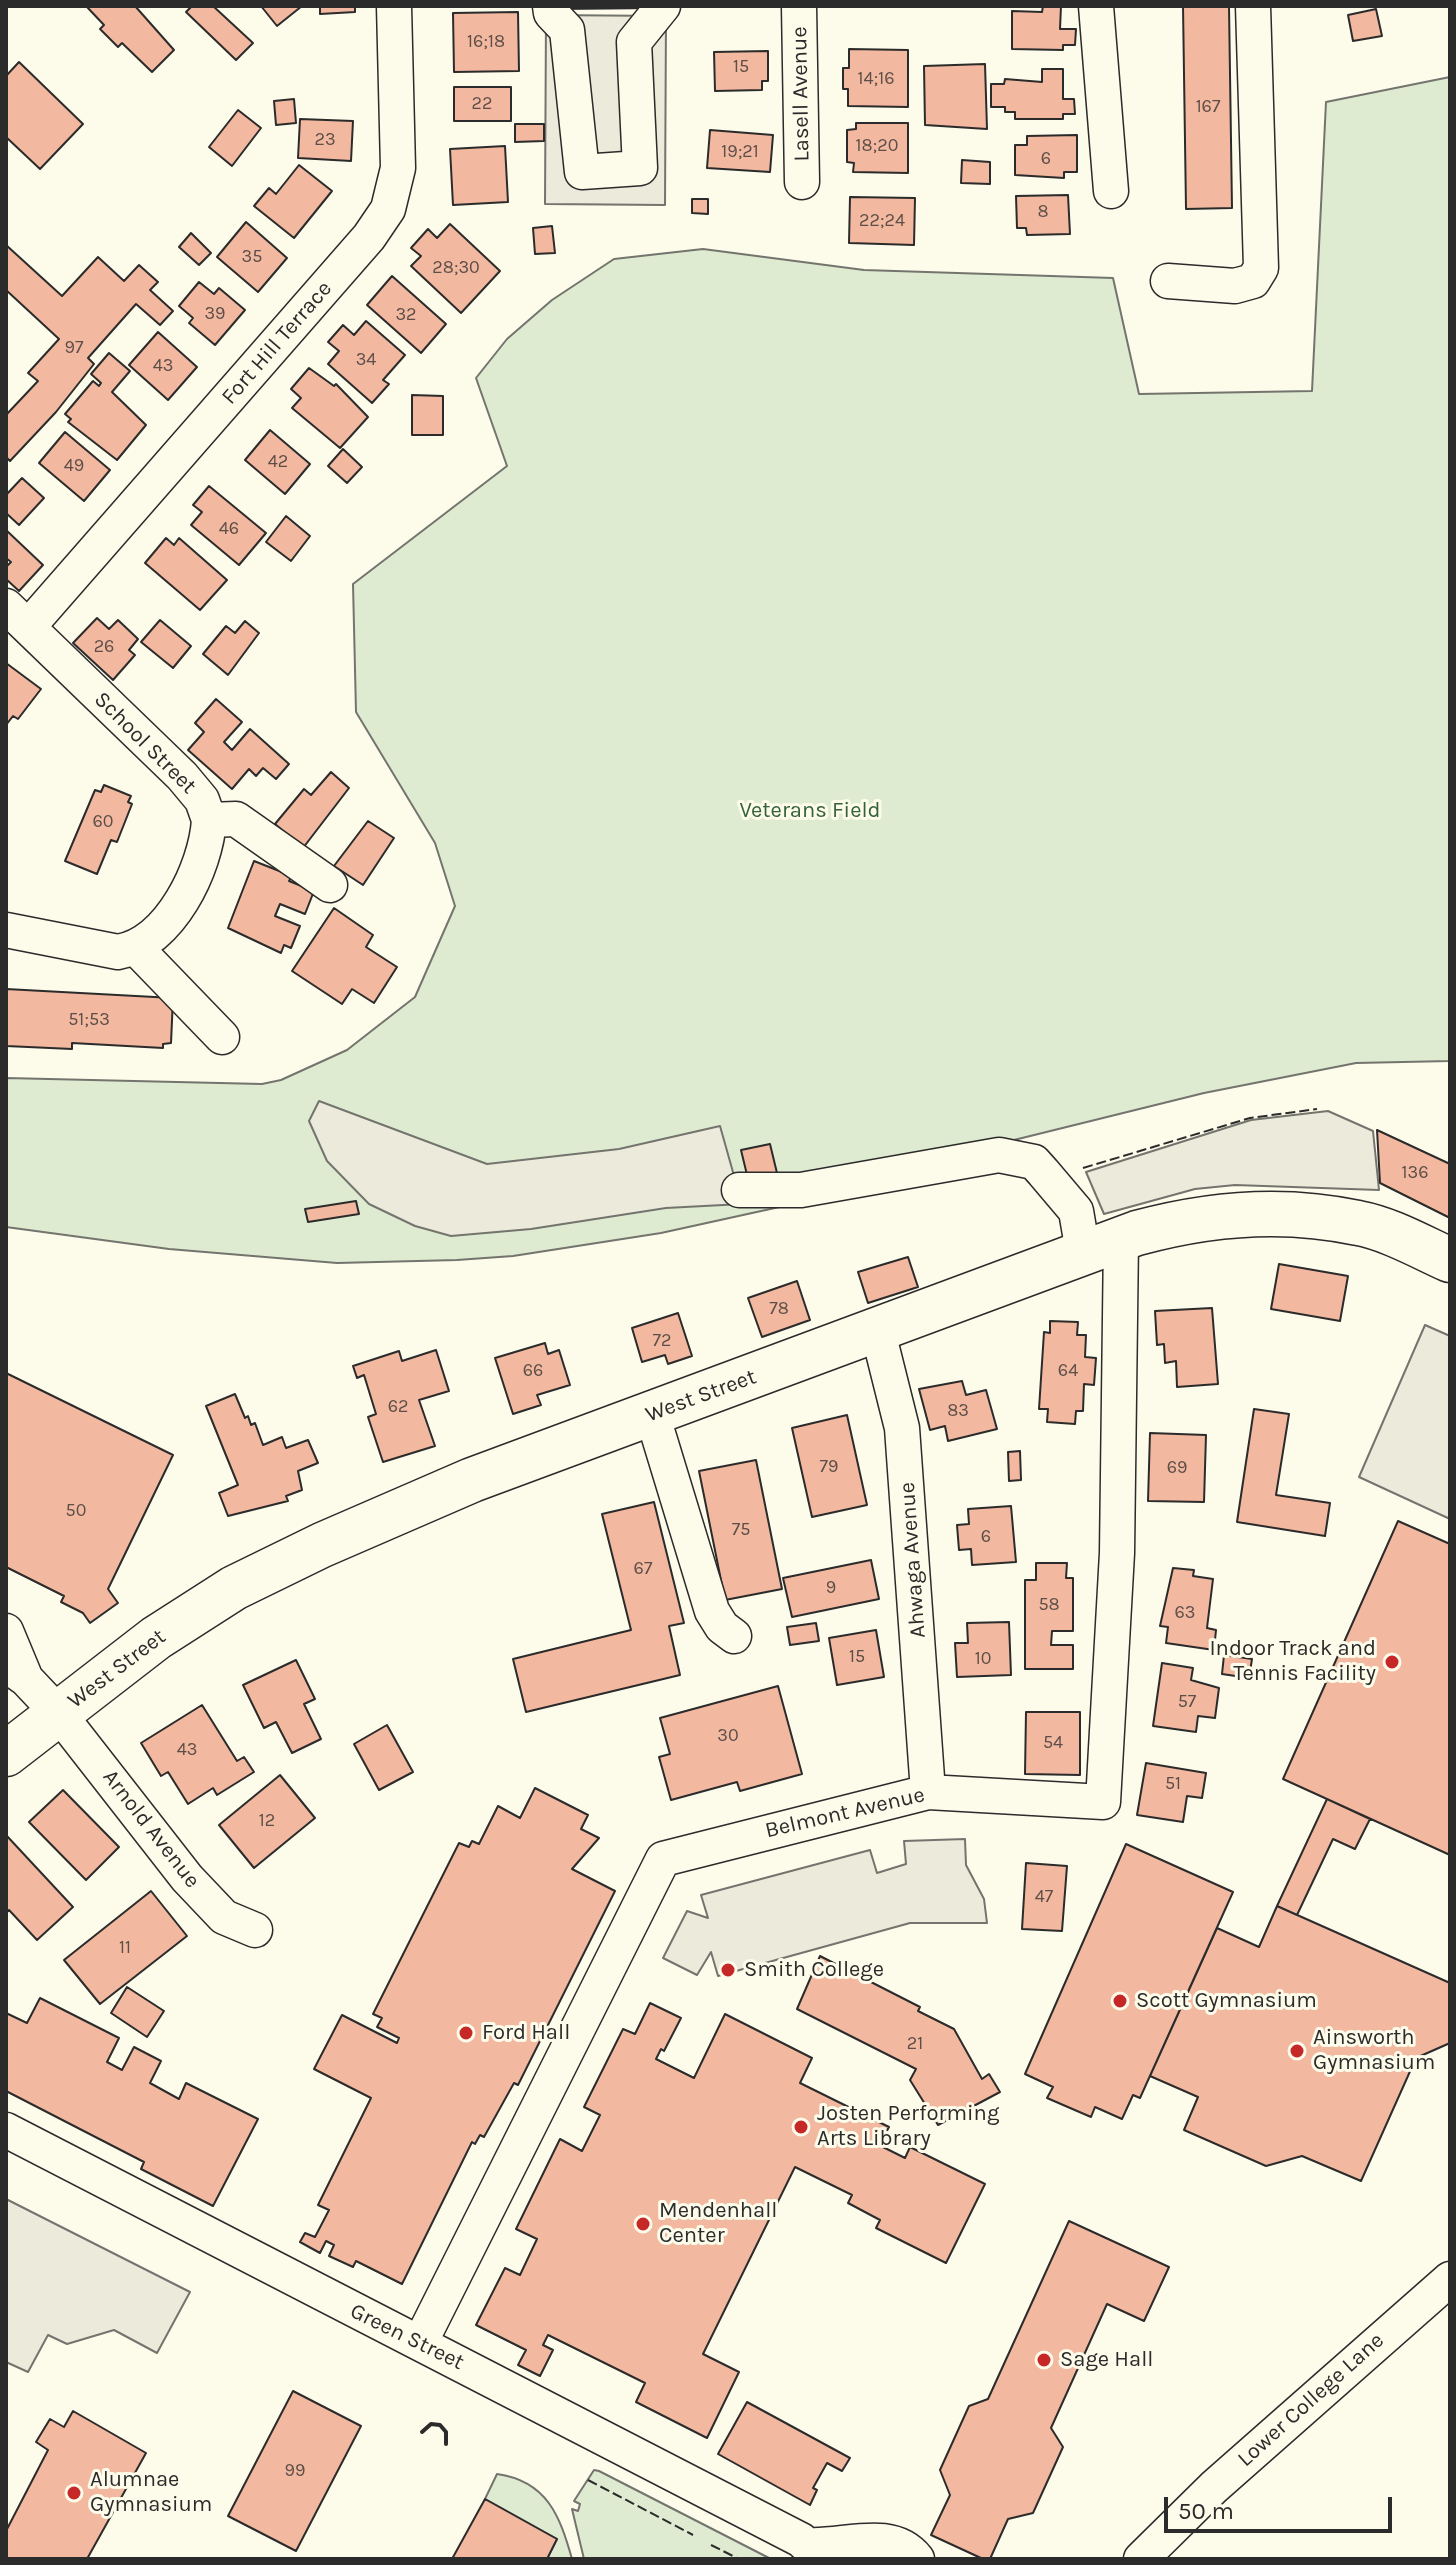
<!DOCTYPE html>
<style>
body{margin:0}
#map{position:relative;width:1456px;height:2565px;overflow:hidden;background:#fdfbea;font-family:Karla,sans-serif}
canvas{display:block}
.frame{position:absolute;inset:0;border:8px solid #2b2b2b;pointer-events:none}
.scale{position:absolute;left:1164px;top:2497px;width:228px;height:36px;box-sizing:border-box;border:4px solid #2b2b2b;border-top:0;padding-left:10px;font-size:24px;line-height:28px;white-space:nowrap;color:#2b2b2b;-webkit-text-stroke:6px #fdfbea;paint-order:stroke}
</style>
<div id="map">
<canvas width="1456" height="2565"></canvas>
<div class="frame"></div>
<div class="scale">50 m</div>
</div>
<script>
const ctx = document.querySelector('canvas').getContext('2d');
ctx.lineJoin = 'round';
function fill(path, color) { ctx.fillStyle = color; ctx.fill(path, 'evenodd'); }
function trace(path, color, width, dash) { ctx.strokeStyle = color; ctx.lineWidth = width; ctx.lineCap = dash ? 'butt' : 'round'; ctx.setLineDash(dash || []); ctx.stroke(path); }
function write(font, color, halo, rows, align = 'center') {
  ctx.font = font + ' Karla,sans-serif'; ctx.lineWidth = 6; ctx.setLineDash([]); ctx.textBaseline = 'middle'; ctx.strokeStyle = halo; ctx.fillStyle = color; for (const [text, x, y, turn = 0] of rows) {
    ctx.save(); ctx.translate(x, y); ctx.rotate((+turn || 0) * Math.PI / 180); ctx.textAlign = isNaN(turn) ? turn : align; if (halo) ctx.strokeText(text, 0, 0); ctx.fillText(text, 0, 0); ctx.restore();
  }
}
const green = new Path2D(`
 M1450 77V1061L1356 1063 1204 1093 824 1187 825 1197 661 1233 513 1256 457 1260 337 1263 169 1249 6 1227V1078L262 1084 281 1080 347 1050 415 997 455 906 435 843 356 712 353 584 507 466 476 378 507 339 552 300 614 259 703 249 864 270 1113 278 1139 394 1312 391 1326 102Z
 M594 2470 599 2471 771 2559H584L572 2509 578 2511 580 2504 574 2501Z
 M497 2474C547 2481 560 2516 572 2559H547L557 2539 485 2499Z`);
fill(green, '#deebd1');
trace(green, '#74746e', 2);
const parking = new Path2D(`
 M546 15 666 16 665 205 545 204Z
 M319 1101 487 1164 619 1149 720 1126 742 1204 666 1208 531 1229 451 1236 415 1226 369 1204 327 1161 309 1121Z
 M1328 1111 1373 1131 1379 1190 1235 1185 1195 1189 1104 1214 1086 1172 1251 1120Z
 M1425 1325 1450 1336V1519L1359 1477Z
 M965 1839 966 1865 984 1899 987 1923H910L718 1976 711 1952 697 1975 663 1958 687 1911 708 1918 701 1895 870 1850 877 1873 906 1864 904 1841Z
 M6 2199 190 2292 157 2353 114 2330 67 2344 48 2335 28 2372 6 2362Z`);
fill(parking, '#eceadb');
trace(parking, '#74746e', 2);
const building = new Path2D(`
 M135 6 174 50 152 72 122 43 118 47 100 29 104 25 87 7Z
 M192 6H213L253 43 236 60 186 12Z
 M261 6H302L277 26Z
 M320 6H355V12L320 14Z
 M559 6H655V8L559 9Z
 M1043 6H1061L1060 29H1076L1075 45H1063V50L1012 49V11L1042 12Z
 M1183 6H1229L1232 208 1186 209Z
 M1376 9 1382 36 1353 41 1348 15Z
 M518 12 519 71 454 72 453 13Z
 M849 49 908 50V107L848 106V89H843V68H849Z
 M768 51V81H762V90L715 91 714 52Z
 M19 62 83 124 40 169 6 137V76Z
 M985 64 987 129 925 125 924 66Z
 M1042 69H1063V99H1074L1075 114H1063V119H1015V112H1005V107H991V84H1004L1005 79 1042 82Z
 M454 87H511V121H454Z
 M294 99 296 123 276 125 274 101Z
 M238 110 261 128 232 166 209 147Z
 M300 119 353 121 351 161 298 158Z
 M856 123H908V173L853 172 854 163 847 162V130L856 129Z
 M515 124H544V141L515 142Z
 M710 130 773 135 770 172 707 168Z
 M1077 135V172H1064V178L1015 175V145H1027V136Z
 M505 146 508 202 453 205 450 149Z
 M962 160 990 162V184L961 183Z
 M299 165 332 191 294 238 254 206 269 188 276 194Z
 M1068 195 1070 234 1027 235 1026 228H1017L1016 196Z
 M850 197 915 198 914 245 849 243Z
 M692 199H708V214L692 213Z
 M246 222 287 258 258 292 217 257Z
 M450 224 500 271 461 313 411 266 421 256 411 248 428 229 437 238Z
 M552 226 555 253 535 254 533 228Z
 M191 233 211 253 199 265 179 247Z
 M6 245 62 296 98 257 124 281 139 265 158 282 150 290 173 311 160 325 136 304 88 358 94 364 56 412 10 461 6 457V415L38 381 28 373 59 339 6 290Z
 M392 276 446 324 421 353 367 305Z
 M199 282 214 294 219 288 245 310 215 345 189 323 193 318 179 306Z
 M366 321 405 355 383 380 389 384 372 403 328 364 339 351 328 342 343 325 354 335Z
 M158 332 197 367 168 400 129 365Z
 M109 353 130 371 112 392 146 425 117 460 68 422 71 419 65 414 93 381 99 386 101 383 91 374Z
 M309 368 334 386 336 384 368 417 340 448 292 408 301 398 291 389Z
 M412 395 443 396V435H412Z
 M270 430 310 464 285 494 245 460Z
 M65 432 110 470 84 501 39 463Z
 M343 449 362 467 347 483 328 466Z
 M22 478 44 498 19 525 6 513V495Z
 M209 486 266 533 239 565 191 525 202 512 193 505Z
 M286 516 310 536 291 561 266 542Z
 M6 530 43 565 19 591 6 579V567L11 562 6 558Z
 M166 538 174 545 179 538 227 580 200 610 145 563Z
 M97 618 109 629 118 620 138 639 129 650 135 655 113 680 73 643Z
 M160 620 191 646 173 668 141 642Z
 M245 621 259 633 228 675 203 654 226 626 235 633Z
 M6 663 41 689 18 719 13 716 6 725Z
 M216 699 242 722 224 742 232 750 250 729 289 764 276 779 263 768 256 776 249 769 232 789 188 750 204 732 195 723Z
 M331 772 349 788 303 848 275 824 304 789 311 795Z
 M104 785 131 796 128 802 132 804 117 842 111 840 97 874 65 861 95 790 101 792Z
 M368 821 394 838 363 885 334 866Z
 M254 861 292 876 289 881 314 891 305 914 280 904 275 916 300 926 291 948 284 945 281 953 228 928Z
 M334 908 373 935 366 947 397 967 374 1003 352 989 342 1004 292 971Z
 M6 989 173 998 171 1043 163 1044V1048L72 1043V1049L6 1046Z
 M1377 1130 1450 1164V1218L1380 1183Z
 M770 1144 777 1173 748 1179 741 1150Z
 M356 1201 359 1214 308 1222 305 1209Z
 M908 1257 918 1287 868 1303 858 1272Z
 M1279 1264 1348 1276 1340 1321 1271 1309Z
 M797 1281 810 1320 762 1337 748 1298Z
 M1212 1308 1218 1384 1177 1387 1176 1361 1165 1363 1164 1344 1157 1345 1155 1311Z
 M678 1313 692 1356 668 1364 665 1355 642 1362 632 1328Z
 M1050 1321 1078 1322 1077 1335H1086L1085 1357 1096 1358 1094 1385 1084 1384 1083 1411H1076L1075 1424 1047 1422 1048 1409H1039L1044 1332 1050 1333Z
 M545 1343 548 1354 559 1350 570 1385 537 1395 541 1405 513 1414 495 1358Z
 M436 1350 449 1391 419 1400 435 1446 383 1462 368 1417 376 1414 364 1375 357 1378 353 1366 399 1351 402 1361Z
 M6 1373 173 1455 108 1589 118 1603 90 1623 83 1613 61 1602 64 1596 6 1567Z
 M962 1381 966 1395 986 1390 997 1429 948 1441 945 1426 930 1430 919 1389Z
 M235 1394 245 1418 248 1416 251 1425 255 1423 263 1445 282 1437 286 1448 308 1440 318 1463 298 1471 302 1490 286 1496 288 1501 228 1516 219 1493 238 1485 206 1406Z
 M1254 1409 1289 1414 1276 1495 1330 1503 1325 1536 1237 1522Z
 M847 1415 867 1505 812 1517 792 1428Z
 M1150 1433 1206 1435 1204 1502 1148 1501Z
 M1020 1451 1021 1480 1009 1481 1008 1452Z
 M756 1460 782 1589 725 1600 699 1471Z
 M654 1502 684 1623 669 1626 680 1675 526 1712 513 1659 631 1630 602 1514Z
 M1011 1506 1016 1562 972 1565 971 1549 959 1550 957 1525 969 1524 968 1509Z
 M1398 1521 1450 1544V1855L1283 1779Z
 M871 1560 879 1599 792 1617 783 1578Z
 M1036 1563H1067L1066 1578H1073V1631H1052L1051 1645H1073V1669H1025V1580H1036Z
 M1173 1568 1194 1570 1193 1576 1213 1579 1207 1628 1216 1630 1214 1650 1166 1643 1168 1627 1160 1626Z
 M1009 1622 1011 1675 957 1677 955 1643H968L967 1623Z
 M816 1623 819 1641 790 1645 787 1627Z
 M876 1630 884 1677 837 1685 829 1638Z
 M1224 1655 1252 1659 1249 1678 1222 1674Z
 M296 1660 315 1699 304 1704 321 1739 292 1753 276 1722 264 1728 243 1685Z
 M1162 1663 1193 1668 1191 1680 1219 1688 1215 1718 1198 1716 1196 1732 1153 1726Z
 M778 1686 802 1774 740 1791 737 1782 671 1800 659 1757 670 1754 660 1718Z
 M202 1705 237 1761 244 1757 254 1772 217 1795 213 1788 188 1804 168 1772 161 1776 141 1743Z
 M1026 1712H1080V1775L1025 1774Z
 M387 1725 413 1772 379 1790 354 1744Z
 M1146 1763 1206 1773 1202 1798 1187 1796 1183 1822 1137 1815Z
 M280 1775 315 1818 254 1868 219 1825Z
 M535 1788 588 1815 581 1829 599 1838 572 1869 615 1891 518 2085 514 2083 484 2137 480 2135 475 2144 472 2142 402 2284 356 2261 353 2267 329 2256 334 2245 326 2241 320 2253 300 2242 305 2233 315 2237 329 2210 318 2205 371 2098 314 2069 342 2015 397 2043 399 2038 377 2027 382 2018 373 2014 459 1843 469 1847 472 1841 479 1844 498 1806 520 1818Z
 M63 1790 119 1847 86 1880 29 1822Z
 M1327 1799 1370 1819 1355 1849 1333 1839 1297 1915 1277 1906Z
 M6 1835 73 1907 37 1940 9 1910 6 1913Z
 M1126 1844 1233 1892 1140 2098 1133 2095 1122 2119 1095 2107 1091 2117 1047 2098 1053 2087 1025 2074Z
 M1026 1863 1067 1866 1062 1931 1022 1929Z
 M151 1891 187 1936 100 2004 64 1960Z
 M1277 1906 1450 1983V2043L1416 2058 1361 2181 1302 2156 1266 2166 1184 2130 1198 2097 1150 2076 1217 1928 1259 1947Z
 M820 1956 920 2007 918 2011 954 2029 982 2079 989 2074 1000 2092 938 2125 910 2080 916 2069 797 2009Z
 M127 1987 164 2011 147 2037 111 2013Z
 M40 1998 119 2038 107 2062 122 2070 134 2047 161 2061 150 2083 179 2099 186 2083 258 2119 213 2206 141 2169 144 2162 6 2091V2013L27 2023Z
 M650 2003 681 2018 664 2051 661 2049 656 2059 694 2078 725 2014 812 2058 800 2083 889 2127 879 2145 905 2158 910 2147 985 2184 946 2263 876 2228 880 2220 848 2203 852 2195 795 2167 703 2354 739 2372 707 2438 636 2402 645 2383 548 2335 543 2345 553 2350 540 2376 518 2365 526 2350 476 2325 505 2268 520 2275 537 2239 516 2229 560 2139 582 2151 600 2115 584 2107 623 2029 635 2034Z
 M1069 2221 1169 2267 1144 2321 1107 2304 1051 2428 1063 2447 1033 2513 1008 2519 990 2559H983L931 2535 950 2495 940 2470 969 2406 988 2399Z
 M293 2391 361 2426 296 2551 228 2516Z
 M747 2402 850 2458 842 2471 827 2463 813 2488 817 2490 810 2505 718 2454Z
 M73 2411 146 2453 87 2559H6V2531L48 2450 36 2442 50 2419 64 2427Z
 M485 2499 557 2539 547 2559H452Z`);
fill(building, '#f2b8a0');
trace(building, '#2b2b2b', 2);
const minor = new Path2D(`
 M550 6 551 13 567 30 582 172 640 168 634 42 663 6
 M799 6 802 182
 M1096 6 1111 191
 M1168 281 1235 286 1253 281 1261 268 1253 6
 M6 606 182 776 202 800 209 820 236 819 330 885
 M28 627 369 237 388 209 398 168 394 6
 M6 930 118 952C170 943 206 868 209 820
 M137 949 222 1037
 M739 1190H801L999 1155 1034 1162 1043 1172 1076 1211 1083 1252
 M878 1332 902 1428 928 1792
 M652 1414 712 1611 722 1627 734 1636
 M6 1631 26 1679
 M6 1665 26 1679 59 1714 187 1878 224 1917 255 1930
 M6 2130 801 2540 821 2559
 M420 2343 663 1859 928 1792 1103 1802 1117 1553 1121 1239
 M807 2545C843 2548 891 2526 917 2559
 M1141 2559 1214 2487 1450 2279`);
const major = new Path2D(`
 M6 1754 156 1638 234 1588 322 1545 472 1480 1137 1233C1210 1213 1284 1207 1358 1223 1390 1229 1421 1247 1450 1260`);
trace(minor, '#2b2b2b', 37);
trace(major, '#2b2b2b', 47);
trace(minor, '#fdfbea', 34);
trace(major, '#fdfbea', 44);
trace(new Path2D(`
 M1083 1168 1250 1118 1317 1109
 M588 2480 693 2535
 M711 2545 739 2559`), '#2b2b2b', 2, [10, 4]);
trace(new Path2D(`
 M422 2432 431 2424 440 2425 446 2432V2444`), '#2b2b2b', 4);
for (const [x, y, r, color] of [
 [1392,1662,8,"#c62828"],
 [728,1970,8,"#c62828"],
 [1120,2001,8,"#c62828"],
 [466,2033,8,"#c62828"],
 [1297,2051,8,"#c62828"],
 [801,2127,8,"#c62828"],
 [643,2224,8,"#c62828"],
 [1044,2360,8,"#c62828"],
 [74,2493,8,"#c62828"]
]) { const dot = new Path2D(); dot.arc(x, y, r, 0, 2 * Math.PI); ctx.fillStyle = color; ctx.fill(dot); trace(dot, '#fdfbea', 3); }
write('18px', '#5d4e48', null, [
 ["16;18",486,42],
 ["15",741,67],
 ["14;16",876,79],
 ["22",482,104],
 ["167",1208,107],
 ["23",325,140],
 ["18;20",877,146],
 ["19;21",740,152],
 ["6",1046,159],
 ["8",1043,212],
 ["22;24",882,221],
 ["35",252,257],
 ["28;30",456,268],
 ["39",215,314],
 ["32",406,315],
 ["97",74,348],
 ["34",366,360],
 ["43",163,366],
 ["42",278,462],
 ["49",74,466],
 ["46",229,529],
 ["26",104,647],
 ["60",103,822],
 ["51;53",89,1020],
 ["136",1415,1173],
 ["78",779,1309],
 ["72",662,1341],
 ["66",533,1371],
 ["64",1068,1371],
 ["62",398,1407],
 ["83",958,1411],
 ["79",829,1467],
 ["69",1177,1468],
 ["50",76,1511],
 ["75",741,1530],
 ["6",986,1537],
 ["67",643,1569],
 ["9",831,1588],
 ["58",1049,1605],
 ["63",1185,1613],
 ["15",857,1657],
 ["10",983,1659],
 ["57",1187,1702],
 ["30",728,1736],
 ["54",1053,1743],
 ["43",187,1750],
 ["51",1173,1784],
 ["12",267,1821],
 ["47",1044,1897],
 ["11",125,1948],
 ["21",915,2044],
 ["99",295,2471]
]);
write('22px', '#2b2b2b', '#fdfbea', [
 ["Lasell Avenue",801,94,-91],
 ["Fort Hill Terrace",277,343,-49],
 ["School Street",145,743,45],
 ["West Street",701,1396,-20],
 ["Ahwaga Avenue",913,1560,-94],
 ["West Street",117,1669,-37],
 ["Belmont Avenue",845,1813,-13],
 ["Arnold Avenue",151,1829,52],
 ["Green Street",407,2337,26],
 ["Lower College Lane",1311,2400,-42]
]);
write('22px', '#34623c', '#fdfbea', [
 ["Veterans Field",810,811]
]);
write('22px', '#2b2b2b', '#fdfbea', [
 ["Indoor Track and",1376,1649,"right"],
 ["Tennis Facility",1376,1674,"right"],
 ["Smith College",744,1970],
 ["Scott Gymnasium",1136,2001],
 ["Ford Hall",482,2033],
 ["Ainsworth",1313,2038],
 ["Gymnasium",1313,2063],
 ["Josten Performing",817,2114],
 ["Arts Library",817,2139],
 ["Mendenhall",659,2211],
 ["Center",659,2236],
 ["Sage Hall",1060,2360],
 ["Alumnae",90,2480],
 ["Gymnasium",90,2505]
], 'left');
</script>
